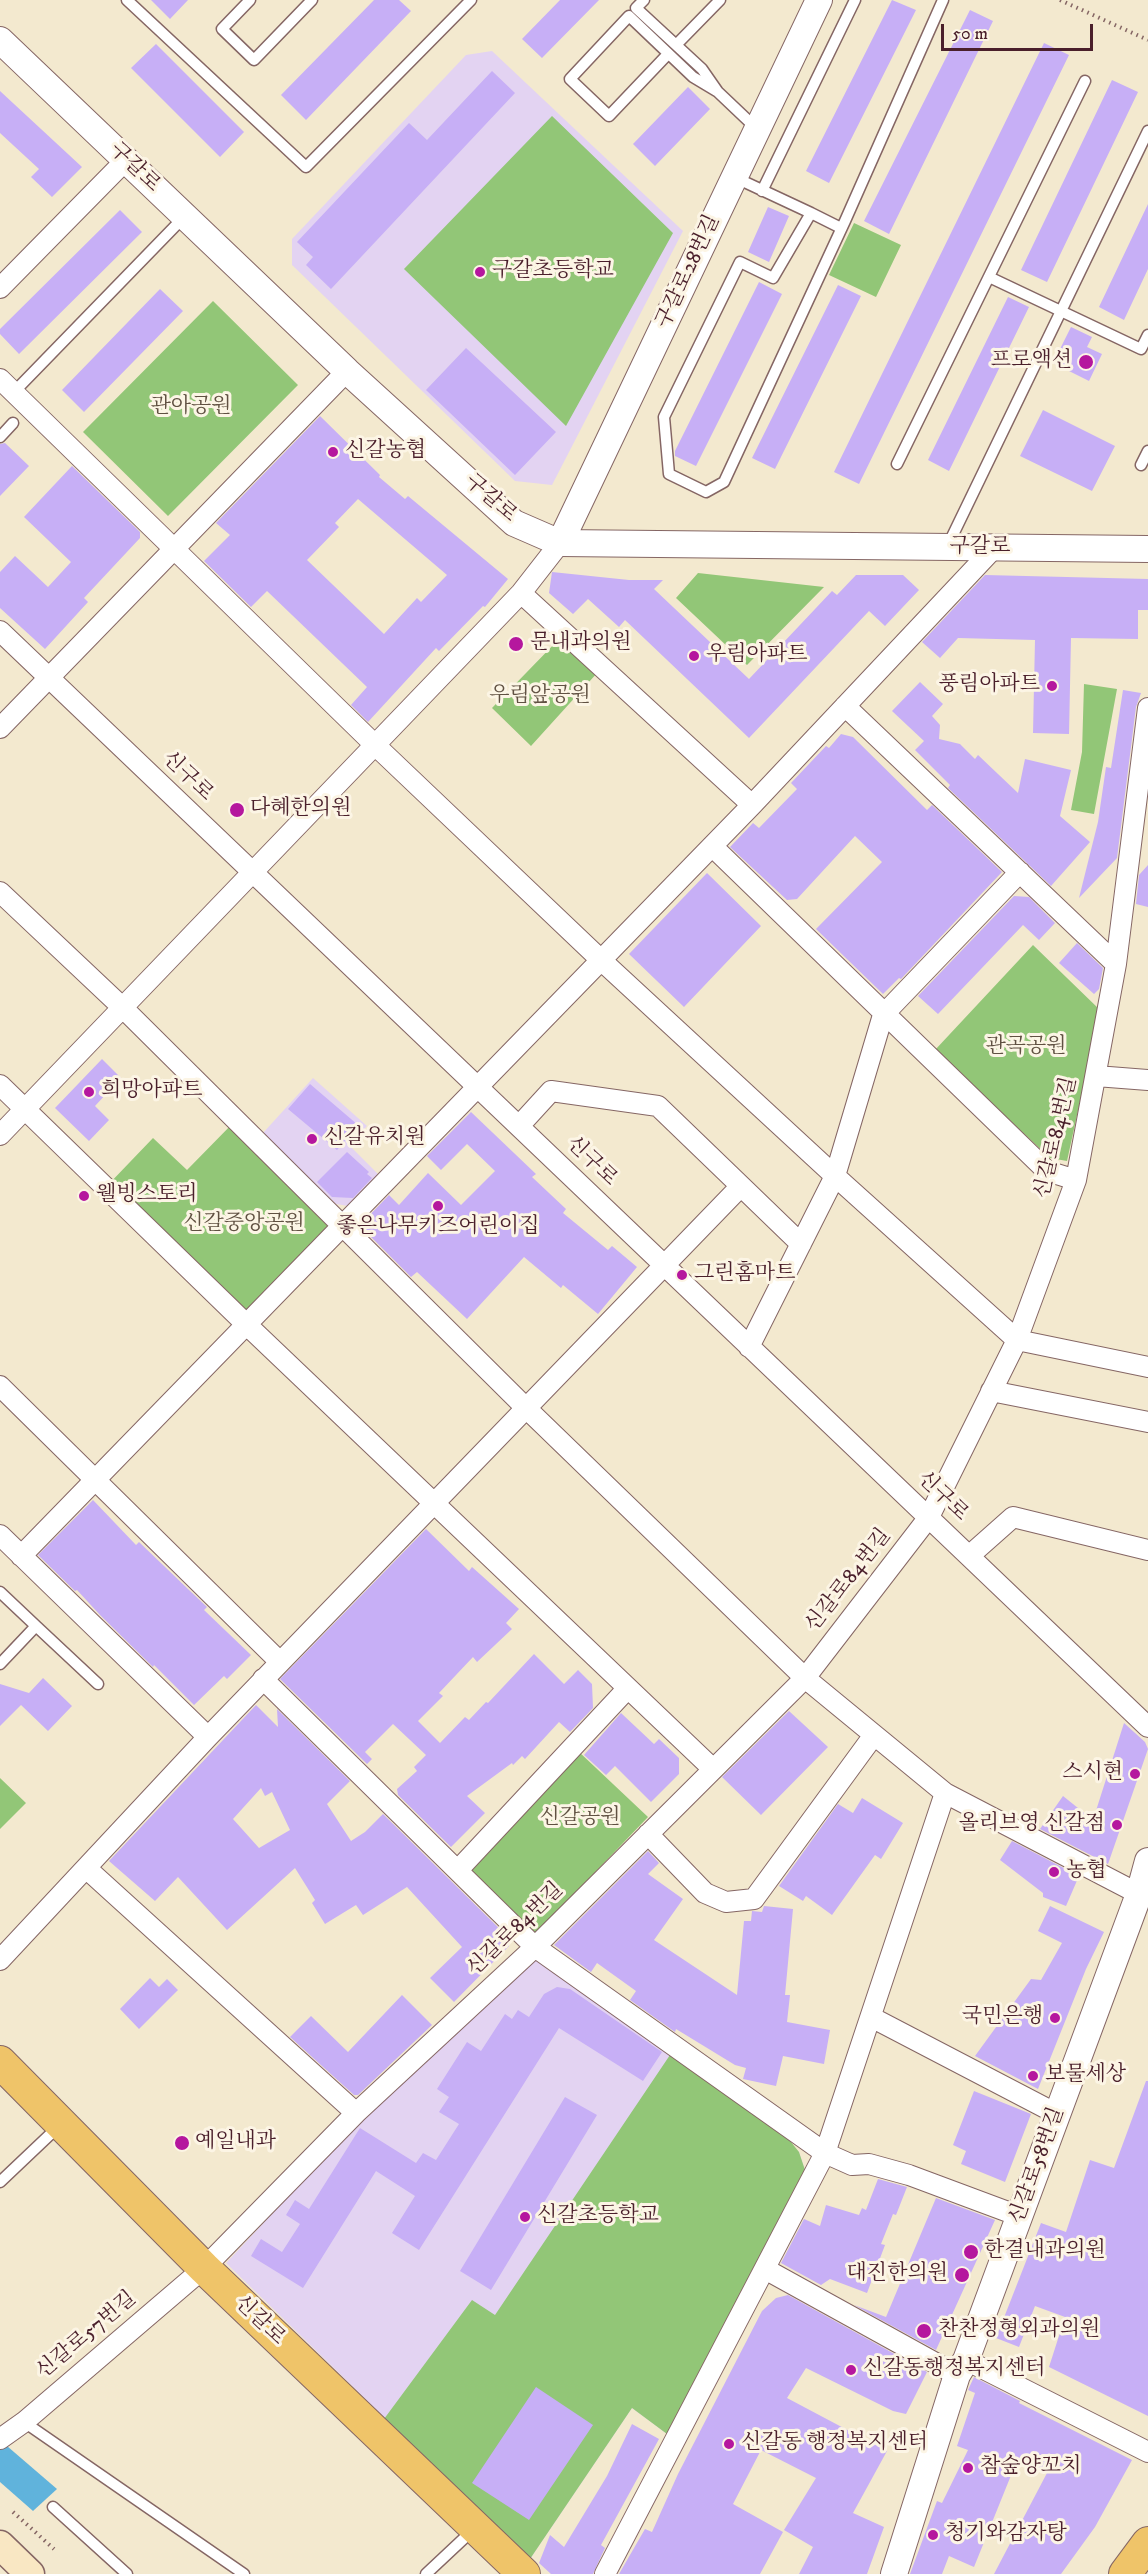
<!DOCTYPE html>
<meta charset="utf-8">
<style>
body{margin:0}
#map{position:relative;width:1148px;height:2574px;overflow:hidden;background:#f3e9cf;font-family:"IM FELL DW Pica",serif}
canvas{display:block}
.scale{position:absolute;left:941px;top:24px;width:152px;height:27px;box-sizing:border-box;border:3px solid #4a1f2b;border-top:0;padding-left:8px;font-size:18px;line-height:21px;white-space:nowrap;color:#4a1f2b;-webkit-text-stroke:4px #fcf5e5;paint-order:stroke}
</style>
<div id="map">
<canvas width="1148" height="2574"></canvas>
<div class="scale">50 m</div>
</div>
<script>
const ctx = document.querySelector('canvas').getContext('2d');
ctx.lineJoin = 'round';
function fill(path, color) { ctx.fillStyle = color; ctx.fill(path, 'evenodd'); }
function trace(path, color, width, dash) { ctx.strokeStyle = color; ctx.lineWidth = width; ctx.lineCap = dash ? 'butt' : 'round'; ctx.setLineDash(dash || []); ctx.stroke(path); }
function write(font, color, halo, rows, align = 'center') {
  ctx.font = font + ' "IM FELL DW Pica","Noto Serif KR",serif'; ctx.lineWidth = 6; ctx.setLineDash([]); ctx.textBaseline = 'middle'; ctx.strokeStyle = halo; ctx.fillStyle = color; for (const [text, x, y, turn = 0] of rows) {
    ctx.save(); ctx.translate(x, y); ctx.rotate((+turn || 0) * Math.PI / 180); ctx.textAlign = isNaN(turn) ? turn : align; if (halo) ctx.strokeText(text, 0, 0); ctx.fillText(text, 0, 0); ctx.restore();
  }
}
fill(new Path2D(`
 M492 51 683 231 552 485 515 481 292 265V239L466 55Z
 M313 1078 367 1126 349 1145 379 1175 348 1206 336 1204 263 1133Z
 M536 1958 604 2003 799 2152 805 2170 667 2434 632 2408 530 2559 226 2263 363 2117Z`), '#e3d3f2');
fill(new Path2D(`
 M552 116 673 233 566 426 404 269Z
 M854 223 901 245 876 297 829 275Z
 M213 301 298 385 168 516 83 432Z
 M698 573 824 587 747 665 676 598Z
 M560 638 598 672 531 746 492 708Z
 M1084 684 1117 689 1094 814 1071 810 1082 752Z
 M1033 945 1100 1010 1067 1161 1050 1158 935 1050Z
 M236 1120 344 1226 247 1325 106 1187 153 1138 187 1170Z
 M578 1751 648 1817 533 1937 468 1871Z
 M0 1778 26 1803 0 1829Z
 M672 2052 787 2137 799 2152 805 2170 667 2434 632 2408 530 2559 384 2419 472 2300 495 2315Z`), '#92c677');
fill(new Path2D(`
 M0 2440 57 2489 33 2511 0 2482Z`), '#60b3dc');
fill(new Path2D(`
 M151 0H188L170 19Z
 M374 0H399L411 11 306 120 281 95Z
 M560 0H599L542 58 522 39Z
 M892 0 916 10 829 183 806 171Z
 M970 10 993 21 889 234 864 221Z
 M1044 43 1069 55 859 484 834 472Z
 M156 44 244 132 220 157 131 68Z
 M492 71 515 93 331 289 306 265 313 257 297 242 409 123 427 140Z
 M1112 80 1138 92 1047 282 1021 270Z
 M688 87 710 109 655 166 633 144Z
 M0 91 82 167 52 197 31 177 39 169 0 133Z
 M1148 204V269L1124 320 1099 307Z
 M768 207 789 216 769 262 748 252Z
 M120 210 142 232 19 354 0 334V329Z
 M759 282 782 294 696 466 675 456V451Z
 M838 285 861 296 775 469 752 458Z
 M160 289 183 311 84 412 62 390Z
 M1008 297 1029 307 949 471 928 460Z
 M1071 327 1092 337 1087 347 1102 354 1089 381 1053 363Z
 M466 348 556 432 515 475 426 390Z
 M1043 410 1115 446 1092 491 1020 456Z
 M320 416 380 475 379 477 405 499 408 496 508 579 485 607 483 606 439 651 436 648 368 722 351 705 367 687 267 591 251 607 204 561 230 535 216 523ZM358 499 447 575 421 602 417 598 384 634 307 560 339 527 335 523Z
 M5 443 29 466 0 496V444Z
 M72 466 140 532V538L84 598 88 602 45 649 0 608V572L15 556 48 587 71 562 24 517Z
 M552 572 629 580H663L654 589 749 679 832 591 837 595 856 575H903L919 590 885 626 869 611 749 738 625 620 619 627 588 599 573 614 549 593Z
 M985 575 1148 579V610H1138V639L1071 638 1069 734 1033 733 1035 640 958 638 940 658 922 642Z
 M920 682 943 704 932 716 940 725 939 739 960 744 975 759 978 755 1018 793 1025 759 1071 770 1060 816 1090 842 1051 886 948 788 950 785 915 750 924 741 892 711Z
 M1123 690 1141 693 1136 707 1117 858 1079 898 1098 822 1106 767 1111 768Z
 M841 734 853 737 927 810 932 805 1002 872 901 979 899 978 883 994 816 929 882 862 855 836 797 899 787 900 730 847 753 823 759 828 797 789 791 783 826 746 829 748Z
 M1148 865V907L1136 904 1139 875Z
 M707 873 761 926 684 1007 629 954Z
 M1014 896 1029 897 1055 923 1039 940 1023 925 938 1014 918 996Z
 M1077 943 1103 968 1099 989 1094 994 1059 963Z
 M102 1059 121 1078 95 1106 109 1120 89 1141 55 1108Z
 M310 1084 358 1125 337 1150 288 1109Z
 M471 1112 536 1174 532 1177 566 1209 563 1213 608 1250 612 1246 637 1267 598 1314 563 1285 561 1288 524 1257 467 1319 417 1272 411 1277 362 1228V1223L389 1195 399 1205 428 1173 461 1205 495 1171 467 1144 441 1170 427 1156Z
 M347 1152 369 1172 367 1174 372 1178 353 1198 332 1197 317 1182Z
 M93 1500 136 1545 139 1542 188 1589 207 1607 204 1610 251 1655 227 1679 224 1676 194 1705 154 1665 153 1667 100 1615 77 1590 75 1591 38 1555Z
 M426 1529 469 1571 472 1567 519 1609 506 1623 512 1629 477 1662 473 1657 439 1693 443 1696 418 1721 440 1743 465 1717 469 1720 486 1702 488 1703 534 1654 564 1684 578 1670 592 1684 593 1708 570 1732 559 1722 525 1759 522 1756 513 1765 512 1763 467 1796 485 1813 451 1847 398 1795 397 1789 417 1771 414 1767 426 1755 393 1724 365 1752 372 1759 367 1764 280 1679Z
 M43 1678 72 1706 48 1731 21 1705 0 1726V1684L29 1693Z
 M256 1705 278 1727 277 1709 350 1781 327 1804 351 1841 365 1832 383 1814 507 1936 509 1946 454 2002 430 1978 462 1947 407 1887 363 1915 356 1905 325 1924 312 1903 315 1900 295 1868 227 1930 178 1877 155 1901 109 1861ZM261 1788 265 1796 272 1792 290 1830 259 1848 233 1819Z
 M789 1711 828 1747 761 1815 722 1777Z
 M621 1713 654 1744 659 1739 679 1758V1774L651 1802 615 1766 606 1775 584 1755Z
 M1124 1723 1145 1742 1148 1749 1108 1864 1040 1829 1063 1796 1093 1820Z
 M862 1798 903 1823 881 1859 875 1855 832 1915 806 1896 803 1901 779 1886 838 1804 853 1813Z
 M1012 1841 1079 1876 1066 1906 1043 1897V1893L1000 1860Z
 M648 1851 659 1863 648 1874 683 1899 654 1940 737 1995 744 1921H751L752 1911 762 1912 764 1906 793 1909 785 1995H790L787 2022 830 2030 824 2064 783 2056 776 2086 743 2079 746 2068 735 2065 676 2029 675 2032 630 2000 636 1991 597 1963 591 1972 554 1945Z
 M1050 1906 1104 1932 1086 1969 1038 2089 975 2056 1031 1979 1041 1980 1062 1943 1038 1931Z
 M150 1978 159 1987 167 1979 178 1990 139 2029 120 2009Z
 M557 1987 570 1989 662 2052 643 2081 559 2028 419 2250 392 2233 415 2196 376 2171 303 2288 251 2256 261 2239 282 2252 300 2224 286 2215 295 2200 309 2209 360 2128 416 2163 423 2153 436 2160 459 2124 439 2112 449 2097 437 2089 467 2042 481 2051 505 2014 512 2019 518 2010 529 2017 544 1994Z
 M402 1995 432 2025 358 2095H354L290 2037 311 2016 348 2052Z
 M1146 2081H1148V2416L1049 2367 1065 2317 1035 2306 1019 2347 996 2338 1041 2223 1066 2232 1090 2160 1114 2168Z
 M974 2091 1031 2114 1005 2182 961 2164 966 2151 953 2145Z
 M565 2097 597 2115 491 2290 460 2271Z
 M878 2179 907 2187 896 2215 893 2214 881 2244 885 2245 867 2293 830 2279 821 2285 781 2263 804 2219 820 2226 826 2205 859 2215 862 2208 866 2210Z
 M936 2198 995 2220 936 2350 854 2305 886 2317Z
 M788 2295 927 2372 906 2414 893 2411 806 2368 787 2398 887 2451 853 2513 884 2527 867 2574H799L813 2547 784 2530 816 2478 761 2450 733 2504 783 2532 760 2574H619L645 2529 652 2532 678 2474 762 2311 776 2298Z
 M974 2377 1020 2401 1019 2403 1132 2460 1095 2527 1061 2574H994L1047 2473 1018 2458 974 2567 949 2556 942 2574H910L937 2501 942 2503 968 2450 957 2446 975 2393 968 2390Z
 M536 2387 593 2425 529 2520 472 2483Z
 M632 2424 659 2439 601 2545 605 2548 593 2574H551L539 2563 550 2535 564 2547 607 2476Z`), '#c7aff6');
const service = new Path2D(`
 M127 0 306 167 471 0
 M250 0 222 29 254 60 312 0
 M644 0 636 8 702 69 718 92 693 77 629 16 570 79 609 116 668 54
 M676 45 720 0
 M718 92 757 129
 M734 177 811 213 773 278 740 262 664 417 669 474 706 492 724 482 845 221 943 0
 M762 191 855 0
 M811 213 841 228
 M989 277 1141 349 1148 335
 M14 392 185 216
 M0 437 13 423
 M897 464 1085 81
 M1141 465 1148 451
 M948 545 1148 131
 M0 1592 36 1626 0 1664
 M36 1626 98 1684
 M0 2182 58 2127
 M24 2422 244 2574
 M53 2507 127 2574
 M426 2574 474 2529`);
const minor = new Path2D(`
 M0 288 126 160
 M0 379 375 745 601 960 835 1176 1017 1340 1148 1367
 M521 593 752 805
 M0 631 1148 1727
 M845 706 1116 964
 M0 728 347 371
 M712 846 1047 1171 1076 1180
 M0 892 123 1008 525 1407 805 1678 945 1793 1139 1894
 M1096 1076 1148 1080
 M0 1085 247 1325 713 1769
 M0 1135 521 593 560 543
 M741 1186 801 1244
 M749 1347 835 1176 883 1015 1020 872
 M0 1386 280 1662
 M991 1391 1148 1422
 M0 1535 208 1737
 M21 1556 752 805 994 548
 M969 1556 1013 1517 1148 1550
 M263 1679 535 1947 825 2153 852 2165 869 2164 909 2175 1019 2216
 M648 1834 705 1893 726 1902 754 1899 874 1735
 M86 1868 356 2113
 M458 1870 628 1688
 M0 1960 208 1737 741 1186 658 1106 551 1091 519 1126
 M871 2017 1057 2114
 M765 2269 957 2375
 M966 2360 1148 2452
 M0 2439 24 2422 204 2268 356 2113 535 1947 805 1678 929 1517 1017 1340 1076 1180 1116 964 1148 708
 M605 2574 825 2153 945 1793`);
const tertiary = new Path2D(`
 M0 40 347 371 514 523 560 543 1148 549
 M560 543 819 0
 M894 2574 957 2375 966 2360 1139 1894 1148 1861`);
const secondary = new Path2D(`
 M0 2545 30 2574`);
const primary = new Path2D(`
 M0 2062 204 2268 524 2574
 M1125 2574 1148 2543`);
trace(service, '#856664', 13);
trace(minor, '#856664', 22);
trace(tertiary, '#856664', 28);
trace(secondary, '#856664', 31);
trace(primary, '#856664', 34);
trace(new Path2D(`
 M1060 0 1148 40
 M13 2512 54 2549`), '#856664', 4, [1.5, 4.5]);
trace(service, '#fff', 10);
trace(minor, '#fff', 20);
trace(tertiary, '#fff', 26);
trace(secondary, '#f9e7c3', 28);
trace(primary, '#efc469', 32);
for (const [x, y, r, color] of [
 [480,272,6,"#b5179e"],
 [1086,362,8,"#b5179e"],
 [333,452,6,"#b5179e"],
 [516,644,8,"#b5179e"],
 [694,656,6,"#b5179e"],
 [1052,686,6,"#b5179e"],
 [237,810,8,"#b5179e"],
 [89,1092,6,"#b5179e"],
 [312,1139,6,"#b5179e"],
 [84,1196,6,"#b5179e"],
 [438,1206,6,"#b5179e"],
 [682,1275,6,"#b5179e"],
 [1135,1774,6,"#b5179e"],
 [1117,1825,6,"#b5179e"],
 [1054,1872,6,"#b5179e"],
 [1055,2018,6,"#b5179e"],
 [1033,2076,6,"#b5179e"],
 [182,2143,8,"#b5179e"],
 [525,2217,6,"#b5179e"],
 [971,2252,8,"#b5179e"],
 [962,2275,8,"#b5179e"],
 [924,2331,8,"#b5179e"],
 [851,2370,6,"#b5179e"],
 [729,2444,6,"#b5179e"],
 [968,2468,6,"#b5179e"],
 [933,2535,6,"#b5179e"]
]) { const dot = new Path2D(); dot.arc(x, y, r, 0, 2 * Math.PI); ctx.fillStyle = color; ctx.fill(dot); trace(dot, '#fcf5e5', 2); }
write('21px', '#4a1f2b', '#fcf5e5', [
 ["구갈로",134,168,44],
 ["구갈로28번길",689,272,-65],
 ["구갈로",490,499,41],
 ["구갈로",980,548],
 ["신구로",187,777,44],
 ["신갈로84번길",1057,1138,-77],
 ["신구로",591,1162,44],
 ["신구로",942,1497,44],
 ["신갈로84번길",849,1581,-52],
 ["신갈로84번길",516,1930,-44],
 ["신갈로58번길",1038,2166,-70],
 ["신갈로",259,2321,44],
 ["신갈로57번길",87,2336,-40]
]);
write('21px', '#4a1f2b', '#fcf5e5', [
 ["구갈초등학교",492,272],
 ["프로액션",1072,362,"right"],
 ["신갈농협",345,452],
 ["문내과의원",530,644],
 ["우림아파트",706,656],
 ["풍림아파트",1040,686,"right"],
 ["다혜한의원",250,810],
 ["희망아파트",101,1092],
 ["신갈유치원",324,1139],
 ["웰빙스토리",96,1196],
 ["좋은나무키즈어린이집",438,1228,"center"],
 ["그린홈마트",694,1275],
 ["스시현",1123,1774,"right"],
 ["올리브영 신갈점",1105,1825,"right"],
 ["농협",1066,1872],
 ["국민은행",1043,2018,"right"],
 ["보물세상",1045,2076],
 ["예일내과",195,2143],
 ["신갈초등학교",537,2217],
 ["한결내과의원",984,2252],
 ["대진한의원",948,2275,"right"],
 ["찬찬정형외과의원",938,2331],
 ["신갈동행정복지센터",863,2370],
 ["신갈동 행정복지센터",741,2444],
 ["참숲양꼬치",980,2468],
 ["청기와감자탕",945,2535]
], 'left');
write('21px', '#605142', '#fcf5e5', [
 ["관아공원",191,408],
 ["우림앞공원",540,697],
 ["관곡공원",1026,1048],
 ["신갈중앙공원",244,1225],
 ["신갈공원",580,1819]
]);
</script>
